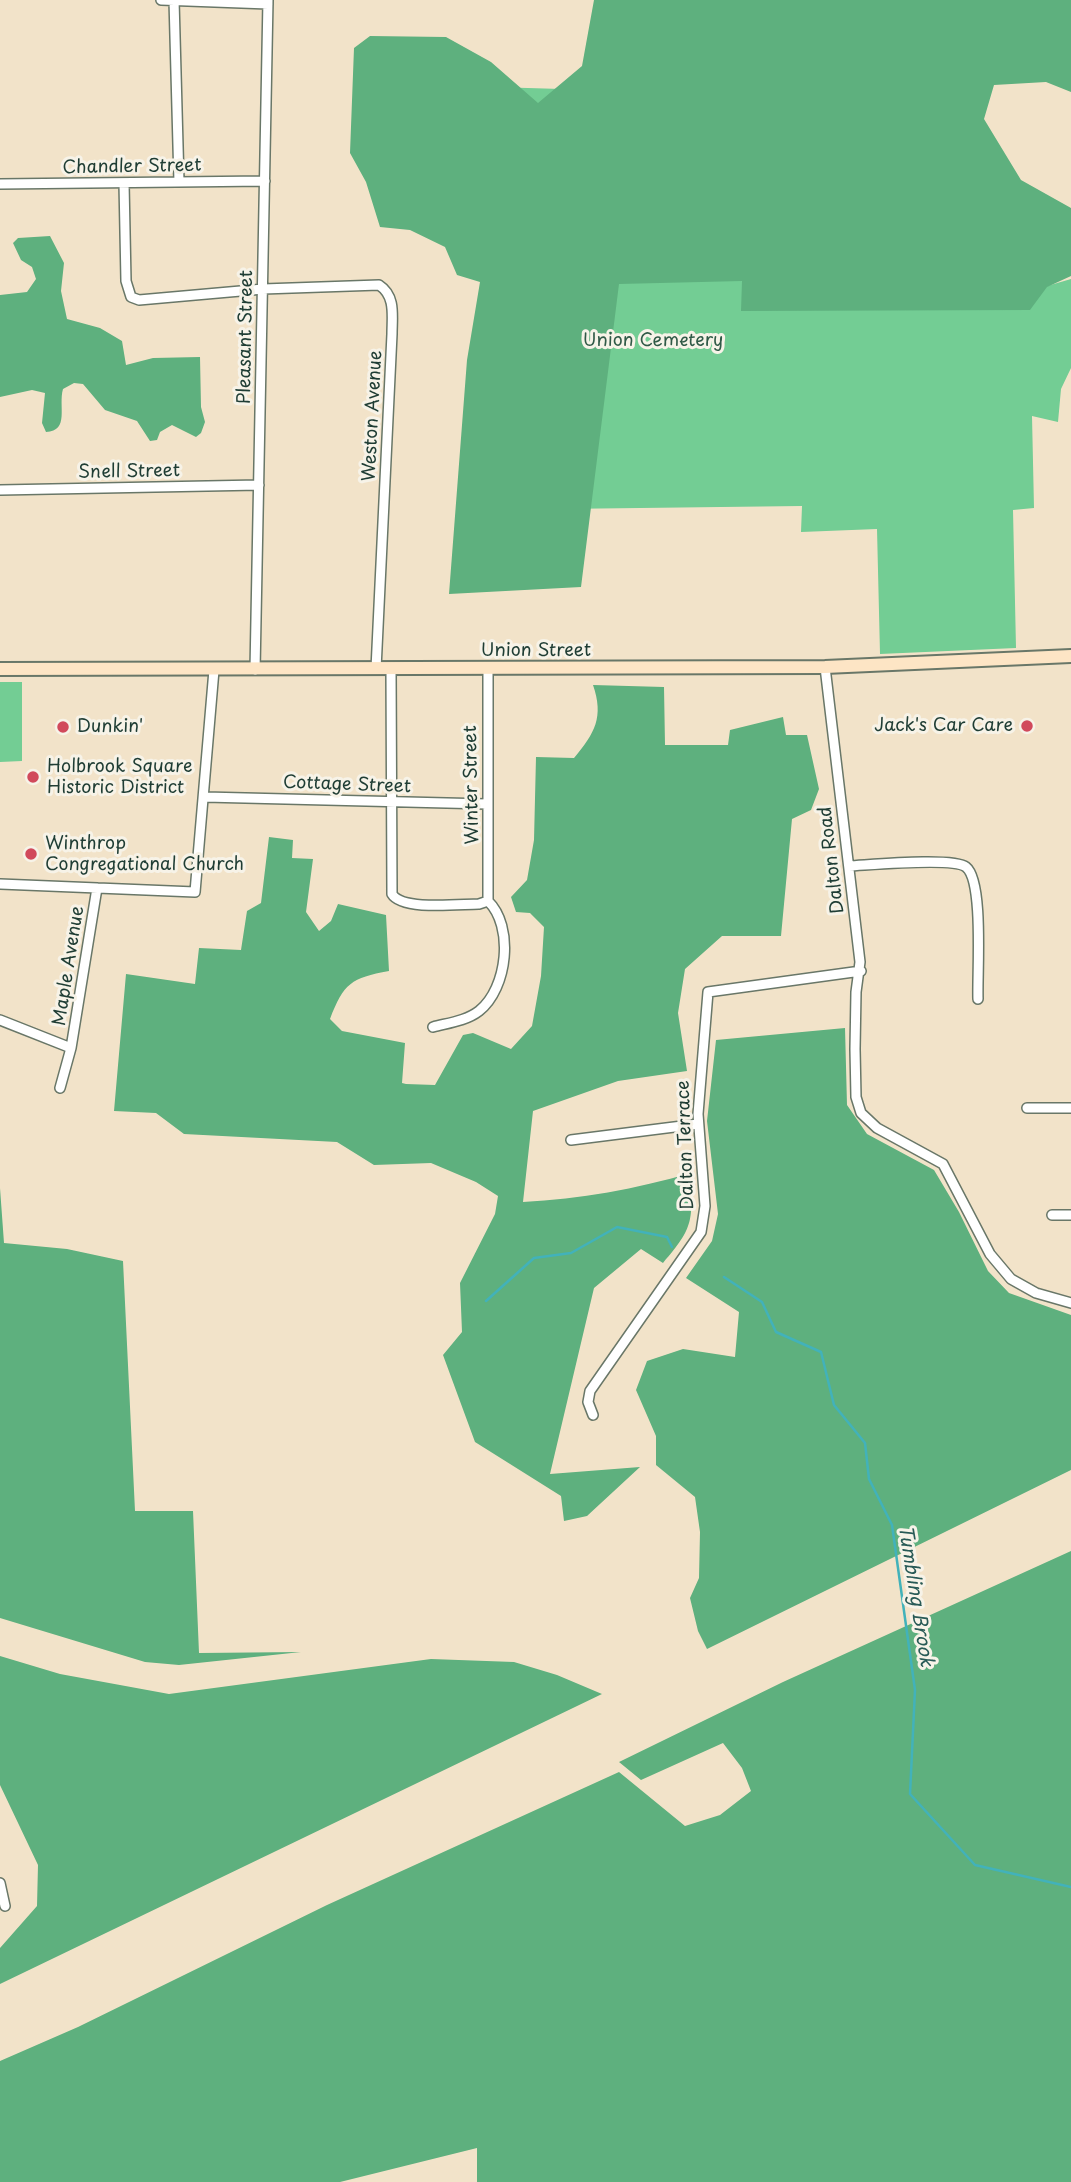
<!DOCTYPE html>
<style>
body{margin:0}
canvas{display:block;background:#f2e3c9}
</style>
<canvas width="1071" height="2182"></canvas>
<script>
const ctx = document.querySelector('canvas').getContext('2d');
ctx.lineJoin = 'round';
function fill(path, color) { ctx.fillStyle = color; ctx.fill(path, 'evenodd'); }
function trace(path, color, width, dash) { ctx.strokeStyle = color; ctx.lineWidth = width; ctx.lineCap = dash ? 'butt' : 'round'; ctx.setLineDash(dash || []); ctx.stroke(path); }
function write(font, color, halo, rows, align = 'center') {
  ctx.font = font + ' "Playpen Sans",sans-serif'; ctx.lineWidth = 6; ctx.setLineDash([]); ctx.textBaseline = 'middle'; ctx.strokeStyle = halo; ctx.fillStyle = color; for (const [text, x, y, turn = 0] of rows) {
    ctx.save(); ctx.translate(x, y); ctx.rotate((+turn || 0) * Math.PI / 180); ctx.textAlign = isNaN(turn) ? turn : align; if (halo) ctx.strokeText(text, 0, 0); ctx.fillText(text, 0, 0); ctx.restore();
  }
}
fill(new Path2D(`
 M494 87 831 97 1047 286 1071 279V368L1061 389 1058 422 1032 416 1034 508 1013 510 1016 648 880 654 877 529 801 532 802 506 478 510Z
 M0 682H22V761L0 762Z`), '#73cd94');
fill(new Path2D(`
 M594 0H1071V92L1046 82 994 85 984 119 1021 180 1071 208V276L1047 287 1030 310 741 311 742 281 619 284 581 587 449 594 467 360 480 282 457 275 445 247 410 230 380 227 366 182 350 153 354 48 370 36 446 37 491 62 538 103 582 66Z
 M50 236 64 263 61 291 67 319 100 328 122 341 126 365 153 358 200 357 201 407 205 422 201 433 196 437 172 425 160 432 157 440 150 441 137 421 105 410 83 384 74 383 63 389C58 406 70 431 46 432L42 423 45 393 32 390 0 397V295L27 292 36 279 32 267 21 260 13 243 18 238Z
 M593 685 664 687 665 745H728L730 730 783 717 786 735H807L819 789 811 810 792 819 781 936H722L685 969 678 1013 687 1071 618 1081 533 1111 523 1202C580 1199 636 1189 691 1173 692 1221 695 1226 663 1263L641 1249 594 1288 550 1474 640 1467 587 1516 564 1521 561 1496 475 1442 443 1355 462 1332 460 1283 495 1214 498 1196 476 1182 431 1163 374 1165 337 1142 184 1134 156 1113 114 1111 126 974 195 984 199 948 241 950 247 911 261 903 269 837 293 840 292 858 313 859 306 912 319 931 331 921 338 904 386 915 389 971C351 978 344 983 330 1019L342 1031 405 1043 402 1083 406 1084 435 1085 463 1035 473 1033 511 1049 532 1026 541 976 544 927 530 913 516 912 511 897 527 880 534 840 536 757 574 758C595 733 604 717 593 685Z
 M845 1028 847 1105 867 1134 934 1170 959 1212 988 1271 1009 1293 1071 1315V1470L707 1649 698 1631 690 1598 699 1578 700 1532 695 1497 656 1465V1436L636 1390 647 1361 683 1349 735 1357 739 1312 686 1278 712 1241 718 1214 707 1121 716 1040Z
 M0 1188 4 1243 67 1249 123 1261 135 1511H193L199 1653 301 1652 179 1665 145 1662 0 1618Z
 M1071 1551V2182H477V2148L340 2182H0V2061L78 2027 327 1905 619 1772 685 1826 720 1815 751 1791 742 1768 723 1743 641 1780 619 1762 783 1682Z
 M0 1656 60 1674 169 1694 431 1659 514 1662 557 1675 602 1694 0 1984V1948L37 1906 38 1865 0 1785Z`), '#5eb07e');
trace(new Path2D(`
 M724 1277 762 1302 776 1332 821 1352 834 1405 865 1443 869 1479 892 1525 915 1690 910 1794 975 1865 1071 1887
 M486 1301 534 1258 571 1253 617 1227 667 1237 672 1247`), '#42b2ba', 2.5);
const street = new Path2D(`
 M161 0 268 4
 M174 0 179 182
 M124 183 126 281 131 297 139 300 263 289 379 285C396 296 392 316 392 334L376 669
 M0 184 265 181
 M0 490 259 485
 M825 667 860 962 856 992 855 1049 856 1097 861 1113 877 1128 943 1164 990 1254 1011 1279 1036 1293 1071 1303
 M391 669 392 894C402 911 460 904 479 904L488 901
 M255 670 268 0
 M205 797 487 804
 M849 866C870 865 953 857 966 867 984 881 977 974 978 999
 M0 884 195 892 214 670
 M488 901V668
 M0 1020 71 1048
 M433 1027C448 1023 466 1021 479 1011 508 988 514 926 488 901
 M60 1088 71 1048 97 888
 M1027 1108H1071
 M571 1140 698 1124
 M1052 1215H1071
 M593 1415 588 1402 590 1391 701 1232 705 1206 698 1114 708 992 861 971
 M0 1883 5 1906`);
const secondary = new Path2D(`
 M0 669 825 667 1071 656`);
trace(street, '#697768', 12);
trace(secondary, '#697768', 16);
trace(street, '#fff', 9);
trace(secondary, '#fde5c5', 12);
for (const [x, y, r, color] of [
 [1027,726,7,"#d1495b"],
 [63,727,7,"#d1495b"],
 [33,777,7,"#d1495b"],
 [31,854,7,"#d1495b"]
]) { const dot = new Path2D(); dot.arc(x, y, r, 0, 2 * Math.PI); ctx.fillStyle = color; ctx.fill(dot); trace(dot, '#f7f3e8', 2.5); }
write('18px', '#1f3d34', '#f7f3e8', [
 ["Chandler Street",132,167,-1],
 ["Pleasant Street",246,337,-89],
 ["Weston Avenue",373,416,-87],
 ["Snell Street",129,472,-1],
 ["Union Street",536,651],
 ["Cottage Street",347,785,2],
 ["Winter Street",472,785,-91],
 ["Dalton Road",832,860,-97],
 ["Maple Avenue",69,966,-81],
 ["Dalton Terrace",686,1145,-92]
]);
write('18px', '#305a47', '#f7f3e8', [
 ["Union Cemetery",653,341]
]);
write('18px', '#1f3d34', '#f7f3e8', [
 ["Jack's Car Care",1013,726,"right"],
 ["Dunkin'",77,727],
 ["Holbrook Square",47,767],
 ["Historic District",47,788],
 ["Winthrop",45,844],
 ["Congregational Church",45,865]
], 'left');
write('italic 19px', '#285a56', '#f7f3e8', [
 ["Tumbling Brook",915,1596,81]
]);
</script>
